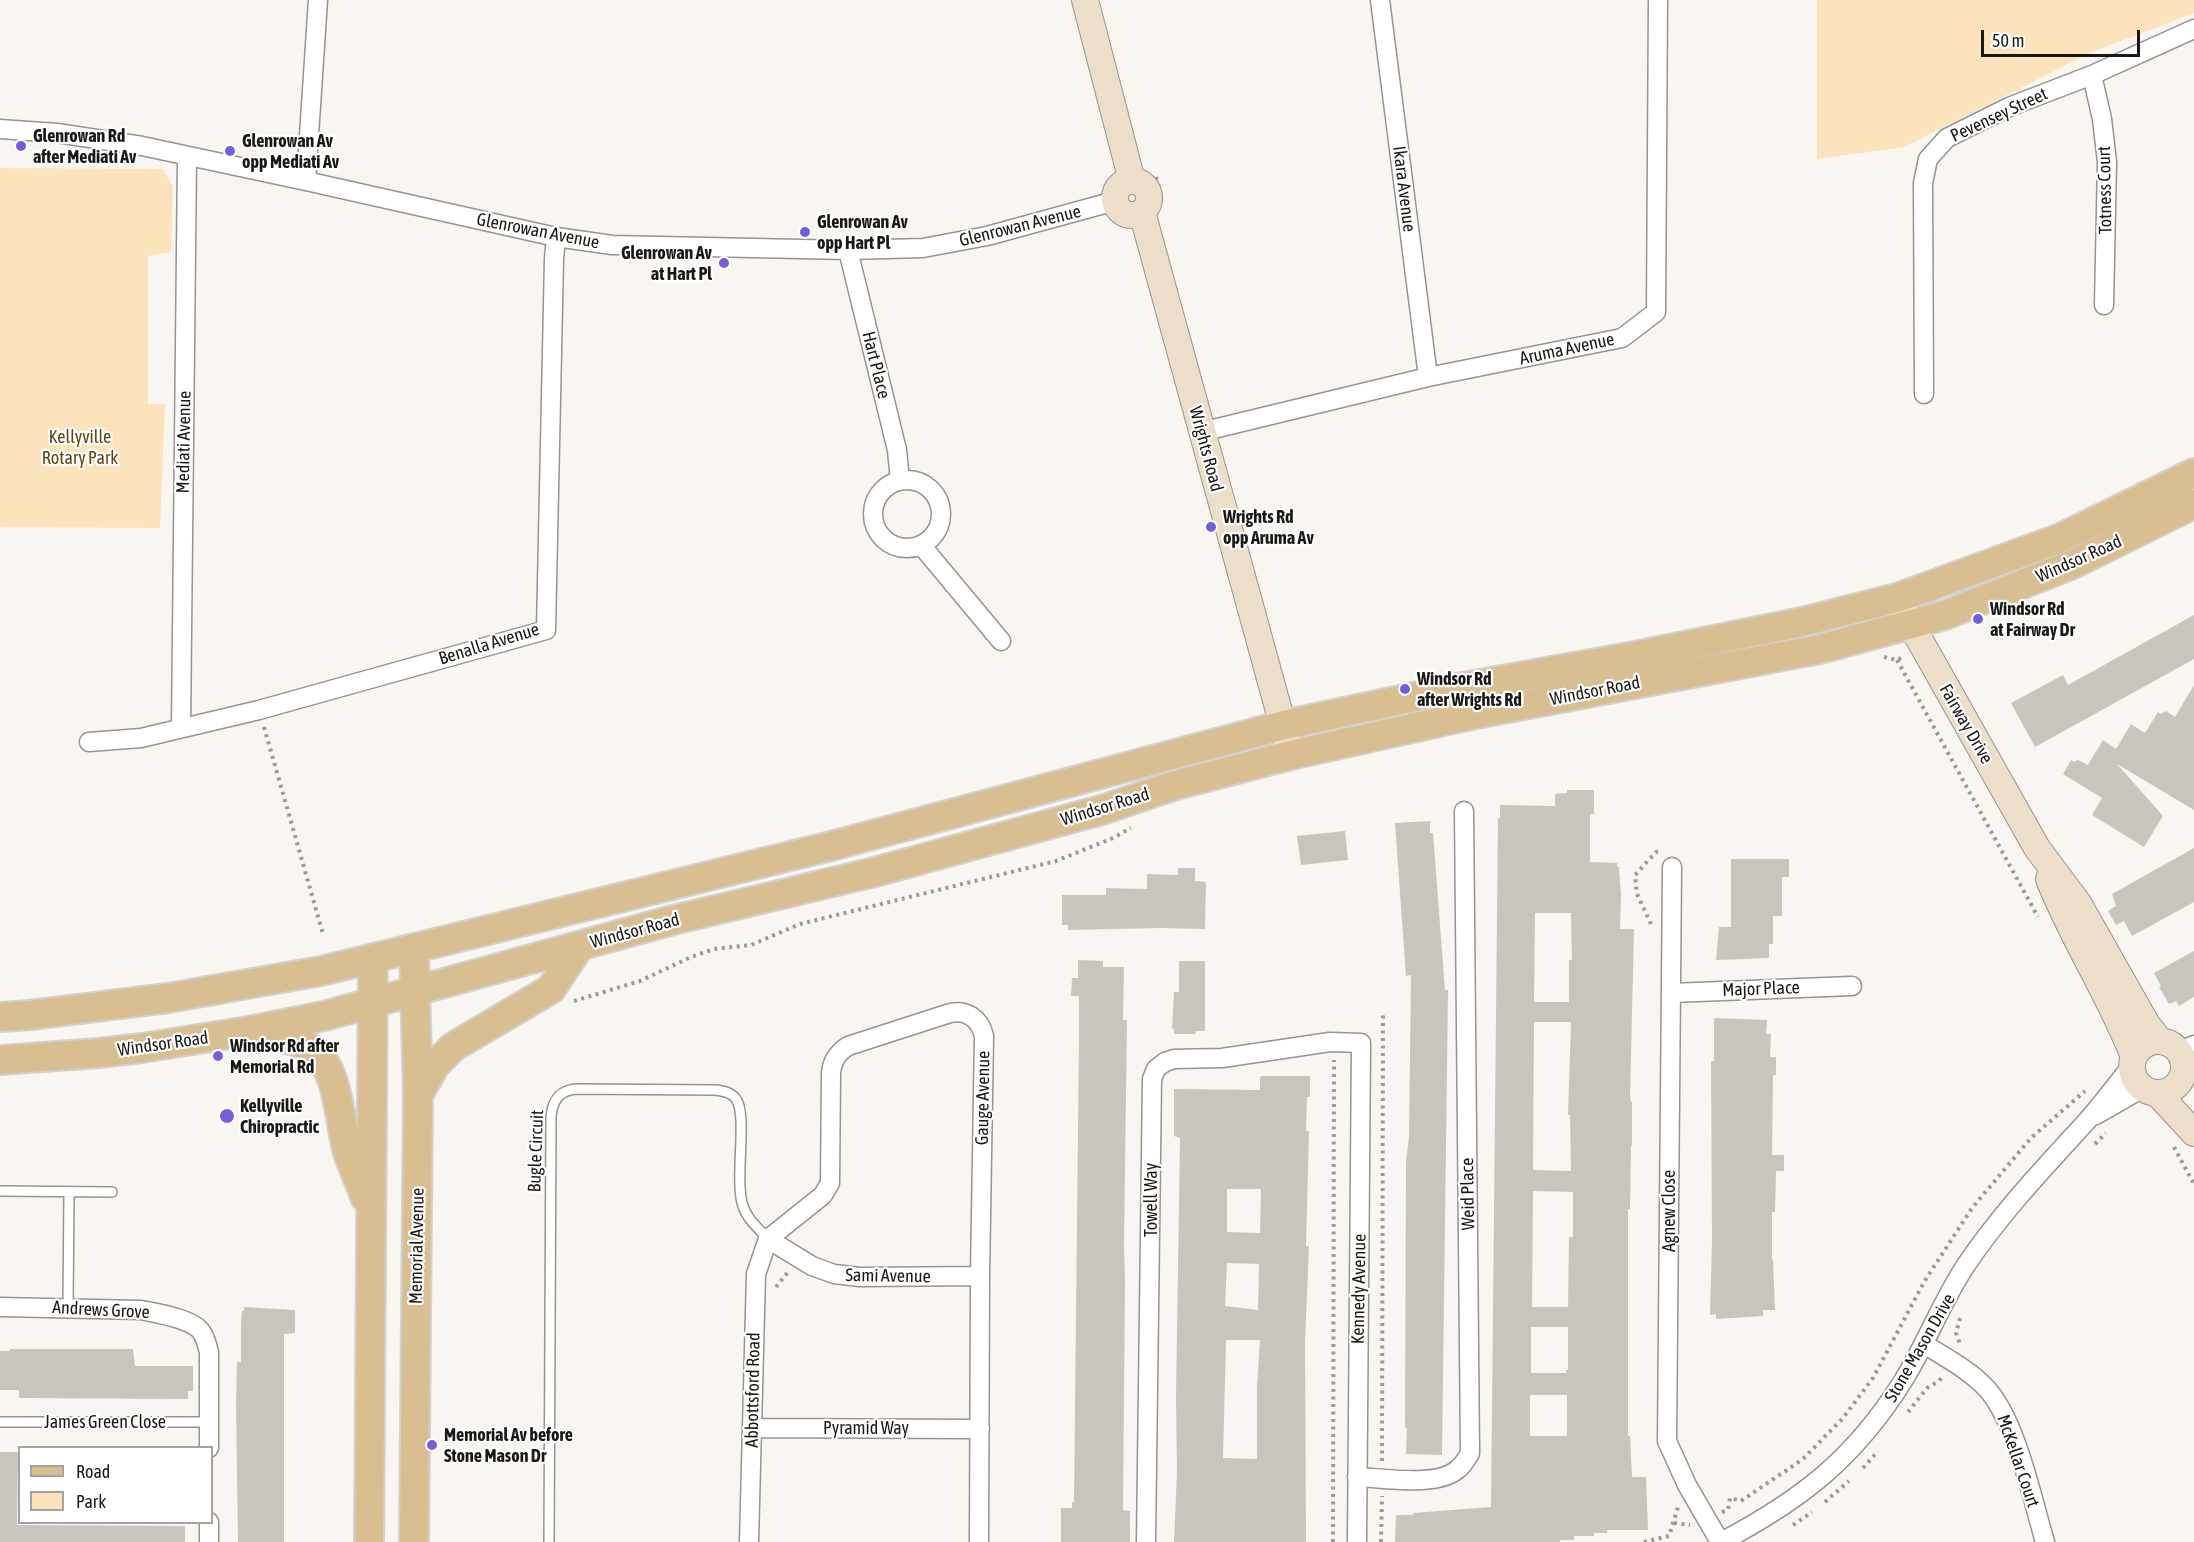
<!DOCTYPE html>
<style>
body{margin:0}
#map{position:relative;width:2194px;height:1542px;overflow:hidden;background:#f9f5f0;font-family:"Asap Condensed",sans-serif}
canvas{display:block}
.legend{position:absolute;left:18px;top:1446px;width:195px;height:78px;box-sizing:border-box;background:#fff;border:2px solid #a3a3a2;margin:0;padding:8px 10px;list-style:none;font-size:18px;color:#191816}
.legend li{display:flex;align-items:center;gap:12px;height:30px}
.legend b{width:30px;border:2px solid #a3a3a2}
.scale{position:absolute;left:1981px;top:30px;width:159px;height:27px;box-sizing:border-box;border:3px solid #191816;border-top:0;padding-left:8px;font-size:18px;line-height:21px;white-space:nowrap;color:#191816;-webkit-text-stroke:4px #fff;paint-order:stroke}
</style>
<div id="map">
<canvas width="2194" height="1542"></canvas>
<ul class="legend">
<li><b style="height:8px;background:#d9be92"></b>Road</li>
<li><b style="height:16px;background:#fde3bc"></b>Park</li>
</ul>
<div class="scale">50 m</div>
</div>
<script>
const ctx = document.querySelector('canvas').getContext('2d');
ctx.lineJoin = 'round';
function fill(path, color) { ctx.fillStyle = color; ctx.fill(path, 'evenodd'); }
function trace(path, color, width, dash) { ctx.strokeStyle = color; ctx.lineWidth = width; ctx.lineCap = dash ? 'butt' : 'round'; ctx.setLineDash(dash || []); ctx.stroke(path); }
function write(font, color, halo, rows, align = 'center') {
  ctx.font = font + ' "Asap Condensed",sans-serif'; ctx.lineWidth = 4.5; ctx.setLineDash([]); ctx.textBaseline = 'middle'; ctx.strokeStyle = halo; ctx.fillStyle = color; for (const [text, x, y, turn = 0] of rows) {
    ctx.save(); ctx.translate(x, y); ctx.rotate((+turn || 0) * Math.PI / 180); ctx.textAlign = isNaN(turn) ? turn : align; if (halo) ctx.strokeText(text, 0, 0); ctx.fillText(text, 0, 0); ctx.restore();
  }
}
fill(new Path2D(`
 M1817 0H2194V13L2092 52 1904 147 1817 159Z
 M0 168 163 169 173 187 171 252 148 256V404H165L160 528 0 527Z`), '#fde3bc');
fill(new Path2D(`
 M2194 615V659L2035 747 2011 703 2063 675 2068 685Z
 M2194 685V810L2117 764 2163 816 2144 847 2092 815 2102 798 2063 774 2071 760 2074 762 2078 760 2088 765 2103 740 2116 749 2131 724 2145 733 2158 712 2161 714 2166 711 2175 717Z
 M1567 790H1594V814H1590V862L1617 863V867H1619L1621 895 1620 929H1634L1630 1097 1631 1102H1632V1146L1631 1145 1630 1209H1628V1436H1630L1632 1477H1646L1648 1530H1607V1533H1594V1536H1574V1540H1560V1542H1395L1396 1515H1413V1513L1491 1507 1498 818H1500V805L1555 806V794L1567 793ZM1535 913H1571L1572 960H1569V1002H1534ZM1534 1022H1571L1568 1115H1570L1571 1171 1533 1170ZM1533 1191 1573 1192V1237H1569L1568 1307H1532ZM1531 1327H1568V1370H1566V1373H1531ZM1530 1395H1567V1436H1530Z
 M1430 821V833H1433L1445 990H1448L1442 1455 1406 1454 1407 1428H1405L1406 1161 1409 1137 1411 975 1406 976 1395 823Z
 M1345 831 1348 860 1301 865 1297 836Z
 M2194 848V902L2132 936 2124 921 2116 925 2108 911 2116 906 2112 894Z
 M1731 859H1789V877H1782V916H1773V944H1769V958L1716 960 1719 927H1731Z
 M1178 868H1195V881L1206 882 1205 929 1161 928 1068 930V925H1062V895H1106V888L1147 889V874L1178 875Z
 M2194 951V997L2179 1006 2176 1001 2169 1004 2159 987 2161 986 2154 973Z
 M1078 960 1103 961V967H1124L1123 1020H1127L1124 1244 1125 1282 1123 1510 1130 1511V1542H1061V1508H1072V1502H1074L1079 1037V996H1071L1072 978H1078Z
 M1179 961H1205V1031H1196L1195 1034H1174V1028L1172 1029 1174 992H1179Z
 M1714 1018 1767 1020 1766 1034H1771L1770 1057H1776V1075H1773L1772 1155H1784V1171H1776L1775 1212H1772V1260H1773L1775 1310H1763V1316L1716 1319V1314L1710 1315 1712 1241 1711 1061H1714Z
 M1262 1076H1310V1097H1307L1306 1131H1309L1306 1246H1309L1305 1342 1306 1542H1174L1177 1472 1176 1398 1180 1138 1174 1136V1089L1260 1090V1077ZM1227 1189H1261L1260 1233 1227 1232ZM1227 1263 1259 1264 1258 1310 1225 1306ZM1226 1340H1260L1257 1386V1459L1223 1458Z
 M244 1307 295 1310V1333L284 1334V1542H238L236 1404 237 1362H241V1325L242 1311H244Z
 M10 1349H133L135 1366H193V1391H188V1399L19 1398V1390H0V1351H10Z
 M0 1452H17L18 1454 17 1525 185 1526V1542H0Z`), '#c8c4be');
const lane = new Path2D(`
 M0 1191 112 1192
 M68 1307 69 1192
 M0 1422H209
 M549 1542 551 1116C553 1099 560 1090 577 1089L715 1090C723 1091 731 1092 736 1099 748 1115 734 1181 743 1206 747 1219 759 1229 768 1239`);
const street = new Path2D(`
 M1380 0 1428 377
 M2092 75 2102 119 2107 162 2104 305
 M0 129 57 133 142 146 306 181 556 237 612 245 848 250 923 248 987 236 1115 201
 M306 181 318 0
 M848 250 897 450 900 481
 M1924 394 1923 183 1928 159 1947 138 2009 107 2092 75 2194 29
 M1201 432 1428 377 1622 338 1656 312 1658 0
 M873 514a34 34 0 1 1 68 0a34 34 0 1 1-68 0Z
 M921 545 1001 641
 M181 728 187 156
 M89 742 141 738 259 710 546 630 554 259 556 237
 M1672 867 1667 1441 1687 1485 1720 1542
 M1671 993 1852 986
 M2179 1051 2194 1045
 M2185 1066 2194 1058
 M2096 1115 2143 1088
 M768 1239 812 1266 834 1274 860 1277 980 1276
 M0 1307 141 1310C156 1313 189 1318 200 1330 205 1336 207 1344 209 1352V1448
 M1924 1344C1946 1358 1970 1370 1988 1390 2017 1424 2032 1498 2045 1542
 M752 1428 980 1429
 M1357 1477C1384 1478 1439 1488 1459 1468 1464 1464 1467 1458 1470 1453L1464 811
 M209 1542V1522
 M749 1542 756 1274 768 1239 823 1195 830 1183 831 1073C832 1061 837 1053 848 1046L947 1014C965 1008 980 1018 984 1036L980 1276 979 1542
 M1146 1542 1152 1079 1156 1069 1165 1062 1174 1059 1222 1058 1330 1042 1361 1043 1357 1542
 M1721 1542C1801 1500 1854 1459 1903 1381 1926 1344 1942 1301 1966 1265 2001 1213 2044 1168 2086 1122 2102 1104 2117 1084 2132 1065`);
const secondary = new Path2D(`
 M1085 0 1132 181
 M1115 198a17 17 0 1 1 34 0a17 17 0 1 1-34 0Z
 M1142 212 1291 755
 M1901 607 2037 848 2078 903 2146 1023 2160 1041
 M2049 879C2073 940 2110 995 2134 1057
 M2132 1067a26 26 0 1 1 52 0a26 26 0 1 1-52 0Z
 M2158 1094 2194 1133`);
const primary = new Path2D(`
 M414 949 418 1095 414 1542
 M0 1017 30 1015 168 998 321 971 831 846 1284 725 1447 690 1635 656 1802 622 1897 598 2061 538 2194 473
 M259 1033C276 1037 297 1039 312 1049 340 1070 339 1122 348 1153 353 1168 360 1182 365 1197
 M0 1060 99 1053 142 1048 249 1031 324 1016 673 920 871 873 1105 809 1172 786 1291 755 1476 714 1820 649 1945 615 2073 564 2194 504
 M418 1095 435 1065 453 1047 551 989 579 947
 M369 1542 373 959`);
trace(lane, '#97938e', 12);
trace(street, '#97938e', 21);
trace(secondary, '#97938e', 28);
trace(primary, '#d1d1d0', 32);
trace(new Path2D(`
 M1156 177 1162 199
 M1884 657 1897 660 1903 657
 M1897 660 2038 917
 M264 727 323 934
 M1651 924 1637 894 1635 875 1656 852 1661 851
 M574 1001 640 981 691 957 714 949 751 945 800 924 1056 861 1113 838 1131 828
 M2095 1144 2106 1133
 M2174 1147 2194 1184
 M776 1287 788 1272
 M1960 1318 1956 1333 1960 1344
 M1908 1412 1927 1388 1939 1381 1942 1377
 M1382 1461 1383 1012
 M1863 1468 1878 1451
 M1825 1502 1849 1481
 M1722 1512 1728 1510 1730 1498 1741 1501 1803 1459 1843 1418 1873 1378 1924 1282 1972 1208 2031 1138 2085 1091
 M1674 1523 1690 1525
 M1793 1525 1812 1512
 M1333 1542 1334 1060
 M1381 1542 1382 1496
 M1644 1542 1669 1536 1678 1507`), '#9c9996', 4, [3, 4.5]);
trace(lane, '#fff', 9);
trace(street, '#fff', 18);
trace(secondary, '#ecdec8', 26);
trace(primary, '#d9be92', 28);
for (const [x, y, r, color] of [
 [21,146,6,"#755fd9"],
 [230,151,6,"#755fd9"],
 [805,232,6,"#755fd9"],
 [724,263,6,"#755fd9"],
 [1211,527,6,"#755fd9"],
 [1978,619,6,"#755fd9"],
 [1405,689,6,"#755fd9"],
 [218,1056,6,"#755fd9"],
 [227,1116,8,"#755fd9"],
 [432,1445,6,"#755fd9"]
]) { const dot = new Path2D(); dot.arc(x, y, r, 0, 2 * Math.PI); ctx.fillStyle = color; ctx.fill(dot); trace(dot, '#fff', 2); }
write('18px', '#191816', '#fff', [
 ["Pevensey Street",1999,115,-25],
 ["Ikara Avenue",1404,189,83],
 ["Totness Court",2105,190,-91],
 ["Glenrowan Avenue",1020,226,-14],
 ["Glenrowan Avenue",538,231,11],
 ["Aruma Avenue",1567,349,-12],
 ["Hart Place",876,365,76],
 ["Mediati Avenue",184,442,-89],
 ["Wrights Road",1206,449,75],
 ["Windsor Road",2079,559,-24],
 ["Benalla Avenue",489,644,-17],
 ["Windsor Road",1595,691,-11],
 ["Fairway Drive",1966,724,60],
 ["Windsor Road",1105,807,-17],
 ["Windsor Road",635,931,-15],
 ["Major Place",1761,989,-2],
 ["Windsor Road",163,1044,-8],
 ["Gauge Avenue",983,1098,-89],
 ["Bugle Circuit",536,1151,-88],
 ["Weid Place",1468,1194,-91],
 ["Towell Way",1151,1200,-90],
 ["Agnew Close",1669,1211,-90],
 ["Memorial Avenue",417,1246,-89],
 ["Sami Avenue",888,1276,1],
 ["Kennedy Avenue",1359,1289,-89],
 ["Andrews Grove",101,1310,3],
 ["Stone Mason Drive",1920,1348,-60],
 ["Abbottsford Road",753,1390,-89],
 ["James Green Close",105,1422],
 ["Pyramid Way",866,1428],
 ["McKellar Court",2018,1461,71]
]);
write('bold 18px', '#191816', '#fff', [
 ["Glenrowan Rd",33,136],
 ["after Mediati Av",33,157],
 ["Glenrowan Av",242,141],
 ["opp Mediati Av",242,162],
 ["Glenrowan Av",817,222],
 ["opp Hart Pl",817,243],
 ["Glenrowan Av",712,253,"right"],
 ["at Hart Pl",712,274,"right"],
 ["Wrights Rd",1223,517],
 ["opp Aruma Av",1223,538],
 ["Windsor Rd",1990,609],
 ["at Fairway Dr",1990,630],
 ["Windsor Rd",1417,679],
 ["after Wrights Rd",1417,700],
 ["Windsor Rd after",230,1046],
 ["Memorial Rd",230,1067],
 ["Kellyville",240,1106],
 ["Chiropractic",240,1127],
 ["Memorial Av before",444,1435],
 ["Stone Mason Dr",444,1456]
], 'left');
write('18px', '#604412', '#fff', [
 ["Kellyville",80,437],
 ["Rotary Park",80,458]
]);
</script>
